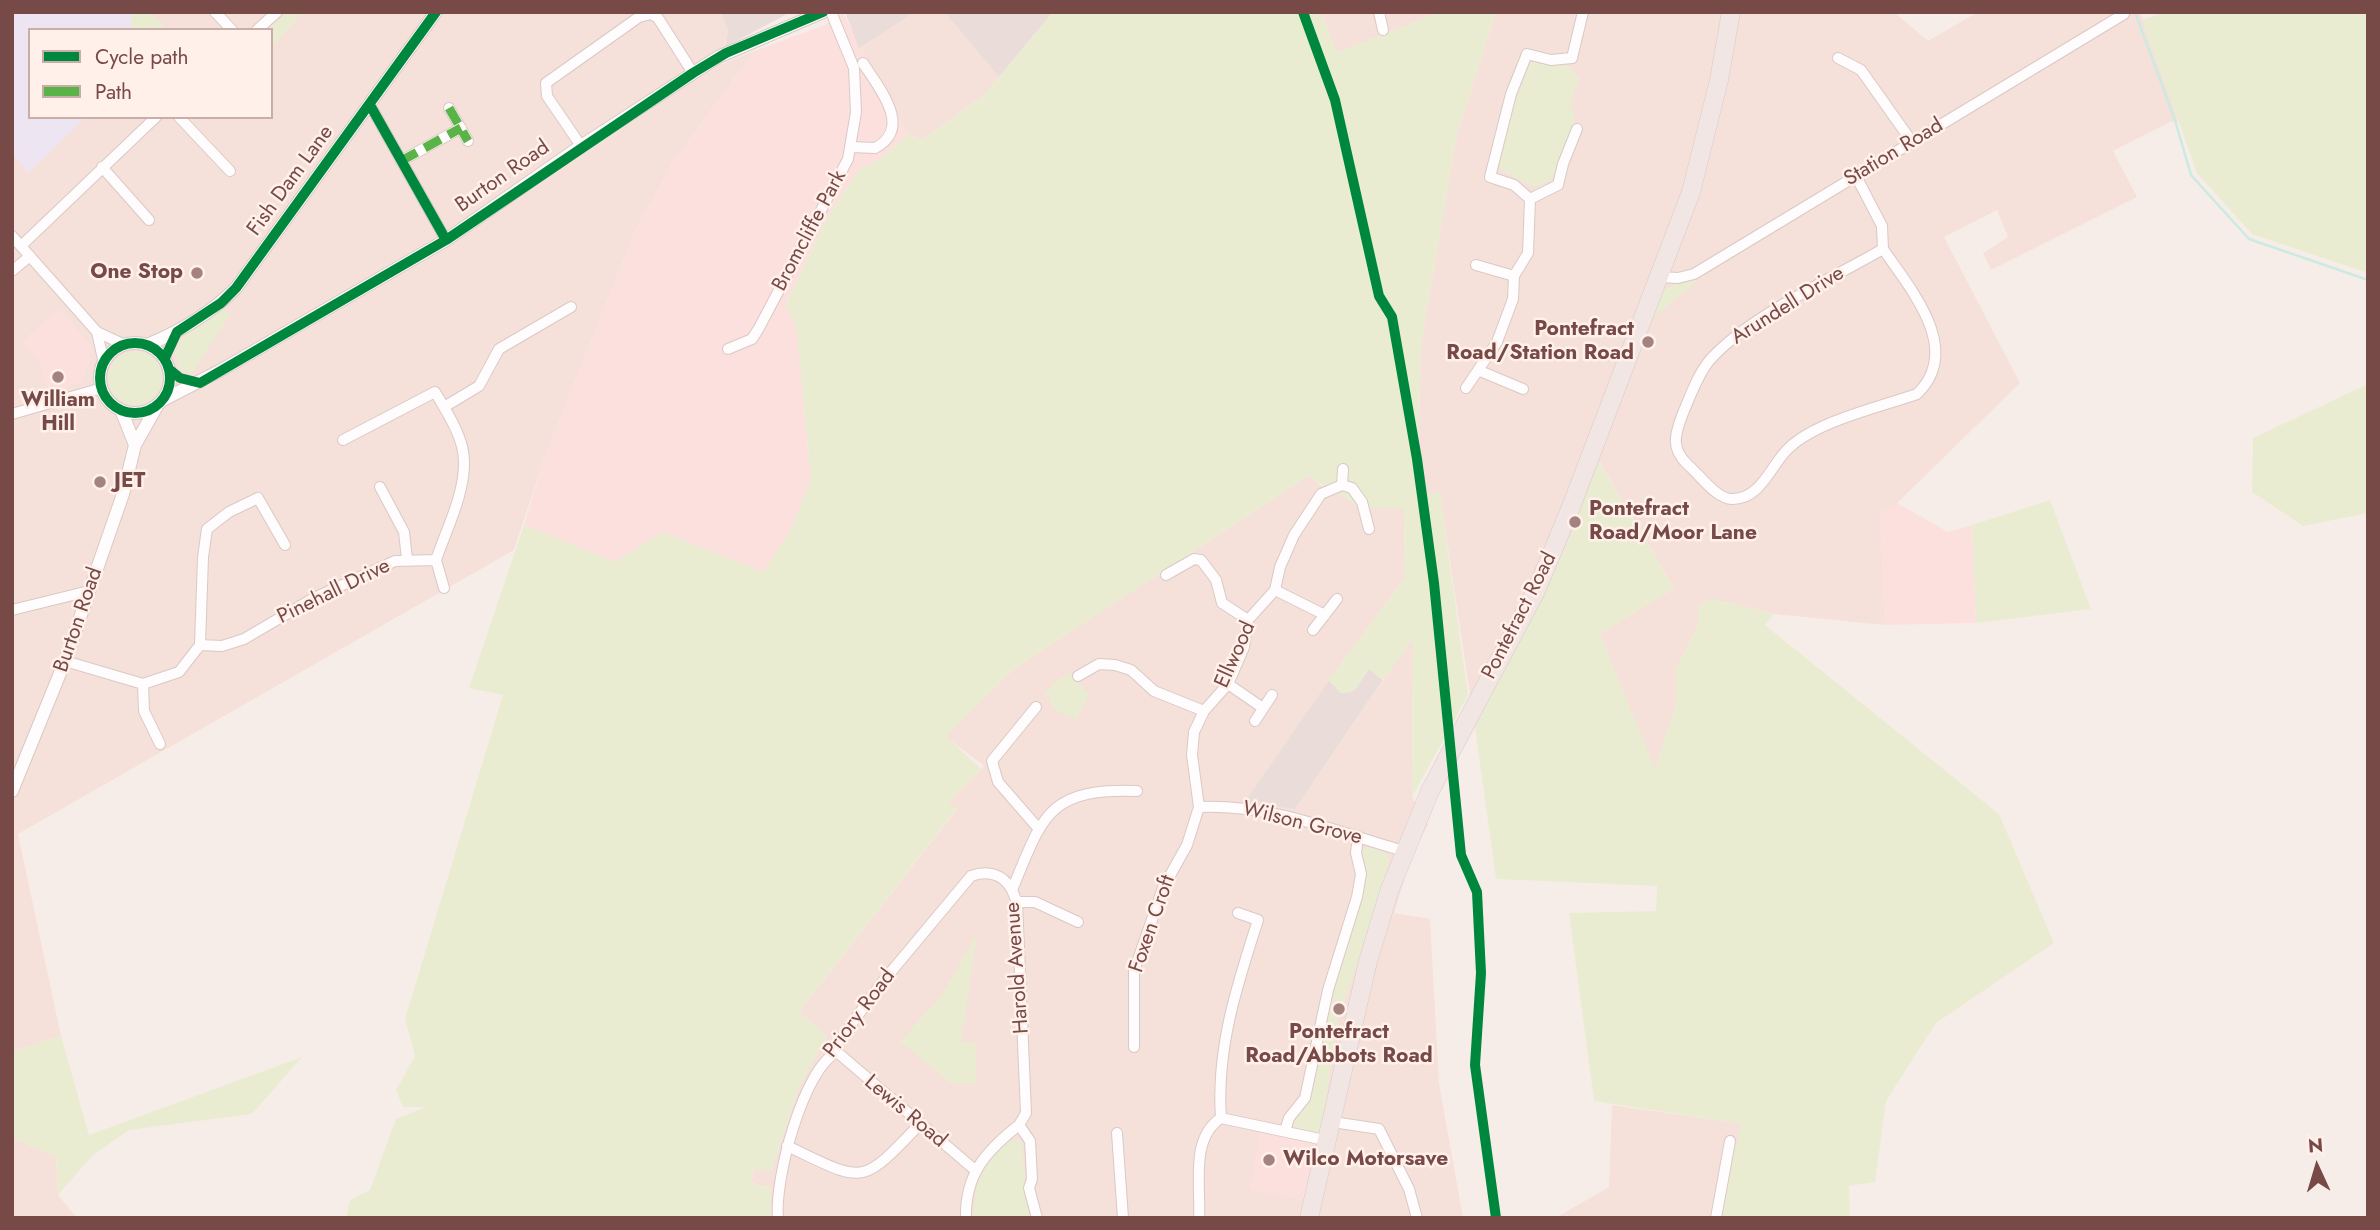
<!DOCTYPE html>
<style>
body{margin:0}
#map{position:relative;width:2380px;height:1230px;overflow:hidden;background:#f7ede8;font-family:Jost,sans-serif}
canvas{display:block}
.frame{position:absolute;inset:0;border:14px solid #774947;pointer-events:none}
.legend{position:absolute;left:28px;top:28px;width:245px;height:91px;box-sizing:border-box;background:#fff0ea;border:2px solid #c9ada9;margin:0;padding:9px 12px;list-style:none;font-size:21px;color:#774947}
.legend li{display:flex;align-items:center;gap:14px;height:35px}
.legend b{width:35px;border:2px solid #c9ada9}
.north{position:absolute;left:2282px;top:1132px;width:70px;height:70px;-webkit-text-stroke:5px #fff0ea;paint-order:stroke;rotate:356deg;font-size:19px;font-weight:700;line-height:28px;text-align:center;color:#774947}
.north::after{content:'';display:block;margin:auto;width:24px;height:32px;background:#774947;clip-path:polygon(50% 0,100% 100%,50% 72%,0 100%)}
</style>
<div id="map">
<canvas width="2380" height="1230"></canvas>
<div class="frame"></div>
<ul class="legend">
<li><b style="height:9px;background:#00873e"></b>Cycle path</li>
<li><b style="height:9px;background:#5ab347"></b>Path</li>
</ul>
<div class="north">N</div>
</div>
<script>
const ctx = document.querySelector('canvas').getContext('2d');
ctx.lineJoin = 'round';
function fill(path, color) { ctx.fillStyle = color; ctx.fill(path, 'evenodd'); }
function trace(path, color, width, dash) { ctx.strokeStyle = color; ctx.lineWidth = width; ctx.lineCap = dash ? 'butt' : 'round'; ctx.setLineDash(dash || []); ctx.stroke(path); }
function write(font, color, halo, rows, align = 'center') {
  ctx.font = font + ' Jost,sans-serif'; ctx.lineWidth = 5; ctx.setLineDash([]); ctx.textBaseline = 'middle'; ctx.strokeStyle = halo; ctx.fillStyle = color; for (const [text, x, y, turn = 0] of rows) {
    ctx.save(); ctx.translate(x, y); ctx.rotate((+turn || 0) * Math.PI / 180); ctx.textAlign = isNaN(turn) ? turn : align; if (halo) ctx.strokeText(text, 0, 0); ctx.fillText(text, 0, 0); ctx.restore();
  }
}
fill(new Path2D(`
 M12 12H720L728 30 720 65 754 51 673 162 636 229 543 462 514 550 18 834 61 1036 12 1052ZM30 30H271V117H30Z
 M916 12H944L999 77 984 95 922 140 908 134 859 48Z
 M1321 12H1440L1337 53Z
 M1496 12H1894L1928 41 1978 12H2140L2179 121 2170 122 2113 151 2137 197 1991 270 1983 253 2008 237 1997 210 1944 237 2020 383 1893 507 1880 512 1885 625 1774 614 1712 599 1676 669V705L1655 771 1599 634 1674 588 1600 463 1565 549 1475 728 1440 493 1417 497 1421 345 1457 134Z
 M1310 475 1320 485 1344 494 1359 508 1404 507 1405 578 1329 680 1245 802 1295 809 1413 637 1412 797 1428 824 1411 858 1394 913 1430 919 1439 1083 1463 1218H771L770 1187 751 1183 754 1169 771 1171 799 1087 827 1036 799 1012 957 809 947 804 984 766 945 736 1015 668Z
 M1612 1105 1743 1124 1715 1218H1555L1609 1187Z
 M12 1138 56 1156 58 1195 77 1218H12Z`), '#f5e1d9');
fill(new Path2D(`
 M843 13 908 134 880 159 860 168 828 216 785 305 796 324 811 479 792 527 776 555 764 572 662 532 615 562 524 525 543 462 636 229 673 162 754 51 825 25Z
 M59 308 93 347V353L82 382 48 393 38 360 21 342Z
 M1897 503 1948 532 1972 525 1976 623 1885 625 1880 512Z
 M1260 1132 1308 1142 1313 1147 1315 1153 1304 1201 1250 1189Z`), '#fbe0de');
fill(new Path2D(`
 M720 12H791L725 47 728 30Z
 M845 12H916L859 48Z
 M944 12H1053L999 77Z
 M1369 669 1383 680 1295 809 1244 803 1329 680 1341 693 1354 691Z`), '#eaddd9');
fill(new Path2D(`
 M12 12H132L131 30H30V117H86L28 173 12 152Z`), '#eee5f2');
fill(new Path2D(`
 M132 12H150L168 30H131Z
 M288 12H303L271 49V30H267Z
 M1053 12H1321L1337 53 1440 12H1496L1457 134 1421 345 1417 496 1440 492 1468 695 1412 797 1413 639 1383 680 1369 669 1354 691 1341 693 1329 680 1405 578 1404 508H1359C1344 494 1324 490 1310 475L1015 668 946 736 981 769 948 803 957 808 799 1012 827 1036 799 1087 771 1171 754 1169 751 1183 770 1187 771 1218H346L350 1200 370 1190 396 1119 426 1107H403L396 1090 415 1056 405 1019 503 695 469 688 524 525 615 562 662 532 764 572 792 527 811 479 796 324 785 306 828 216 860 168 880 159 908 134 922 140 984 95Z
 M2165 12H2368V273L2252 234 2197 173 2142 20Z
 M1537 61 1568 66 1579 78 1570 107 1574 114V126L1552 180 1534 187 1501 170 1499 164 1512 109 1530 64Z
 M1694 278 1696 282 1653 318 1662 290Z
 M223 308 230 315 192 373 181 370 175 357C178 332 205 321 223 308Z
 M108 378a27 27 0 1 1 54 0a27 27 0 1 1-54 0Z
 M2368 384V513L2303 526 2252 492 2253 438Z
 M1599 462 1674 588 1600 634 1655 769 1676 705V669L1699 624 1698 605 1712 599 1774 614 1765 625 1999 814 2054 943 1936 1023 1886 1101 1875 1182 1849 1186 1850 1218H1715L1742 1124 1594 1101 1569 913 1656 911 1657 886 1496 879 1475 728 1565 549Z
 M2050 500 2091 609 1976 623 1972 525Z
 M1070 673 1089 694 1077 719 1060 713 1049 703 1052 699 1045 695 1055 682Z
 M1369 846 1387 854 1389 863 1335 1031 1323 1126 1317 1132 1293 1127 1291 1123 1309 1094 1361 851Z
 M977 934 961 1042H975L976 1083 952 1084 900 1041 940 998Z
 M61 1036 89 1135 302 1057 252 1114 129 1130 92 1156 58 1195 56 1156 12 1138V1052Z
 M1012 1140H1021L1029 1218H973C975 1183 983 1159 1012 1140Z`), '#eaecd2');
trace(new Path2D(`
 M2135 12 2175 120 2191 175 2249 239 2368 280`), '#caeae2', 2.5);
const minor = new Path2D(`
 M215 12 232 30
 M1379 12 1383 30
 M257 30 277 12
 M1838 58 1861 70 1912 142
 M370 105 446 240
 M449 108 468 141
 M179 117 230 171
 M581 146 547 96 546 83 639 17 651 14 658 18 693 73
 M851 147 875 148C914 128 878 87 863 63
 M401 161 461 128
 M102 167 149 220
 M1856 176 1882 226 1883 249C1833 278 1746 318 1709 361 1697 376 1691 395 1683 413 1675 434 1670 448 1688 465 1700 475 1717 500 1733 499 1763 498 1771 463 1790 447 1818 421 1880 407 1917 394 1963 350 1912 291 1883 249
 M1530 199 1558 185 1563 164 1577 129
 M12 236 97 332 125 345
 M21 246 156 117
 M1476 265 1514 276
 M12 271 30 256
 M1660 277 1678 278 1694 274 2124 14
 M97 332 104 364
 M728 349 752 339 759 328 848 159 856 112 854 68 831 12
 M1480 371 1523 389
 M1466 388 1497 342 1513 299 1514 276 1528 253 1530 199 1514 185 1490 177 1511 94 1527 54 1551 60 1572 58 1583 12
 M444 407 479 386 499 349 571 307
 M12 414 102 388
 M1342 485 1343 469
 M380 487 404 532 407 559
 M436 560 444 588
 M1166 575 1194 559 1201 560 1216 580 1222 603 1248 620
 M1275 590 1325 615
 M12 610 89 591
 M1313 630 1337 599
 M200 645 222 646 244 639 314 598 395 561 436 560C446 530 465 494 464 461 464 438 447 412 435 392L343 440
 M65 661 143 684 179 672 200 645 203 557 207 529 229 512 258 498 285 545
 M1078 676 1099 664 1115 665 1131 670 1154 691 1204 711
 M143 684 144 711 160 744
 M1228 684 1263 708
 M1036 707 992 761 998 782 1038 828
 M1255 721 1272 695
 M1199 807C1272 804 1336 832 1404 851
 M1017 902H1035L1078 922
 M1134 1047V971L1163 888 1187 845 1199 807 1192 755 1194 732 1204 711 1228 684 1244 647 1248 620 1275 590 1280 567 1294 535 1321 494 1342 485 1352 488 1362 502 1369 529
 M837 1052 975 1170
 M1221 1118C1216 1049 1237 985 1258 920L1238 913
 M1221 1118 1329 1141
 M1333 1122 1379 1129 1409 1189 1417 1218
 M1285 1131 1289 1118 1305 1098 1328 990 1357 897 1361 874 1356 853 1358 836
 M1117 1133 1123 1218
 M787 1146C864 1182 859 1188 919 1125
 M778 1218C774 1181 803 1069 837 1052V1044L842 1037 880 985 971 876C988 870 1003 874 1012 890
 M966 1218C965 1174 986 1151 1019 1125
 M1037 1218 1029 1188 1032 1179 1030 1141 1019 1125 1026 1113 1017 902 1012 890C1043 815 1048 788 1137 791
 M1199 1218C1201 1185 1190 1138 1221 1118
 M1716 1218 1730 1141`);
const tertiary = new Path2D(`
 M100 378a35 35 0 1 1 70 0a35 35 0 1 1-70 0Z
 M147 345C181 331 210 314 236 288L436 12
 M163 400 223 369 446 240 581 146 718 57 823 12
 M121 410 135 445
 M12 791 65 661 123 494 135 445 157 406`);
const trunk = new Path2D(`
 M1309 1218 1368 961 1390 889 1430 791 1536 591 1571 507 1691 192 1719 80 1731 12`);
trace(minor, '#d9c9c6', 12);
trace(tertiary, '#d9c9c6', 14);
trace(trunk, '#d9cac8', 19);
trace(minor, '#fefcfc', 10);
trace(tertiary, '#fefcfc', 12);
trace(trunk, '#f2e6e4', 18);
trace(new Path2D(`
 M449 108 468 141
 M401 161 461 128`), '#5ab347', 9, [18, 9]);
trace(new Path2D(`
 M1303 12 1335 100 1379 296 1392 317 1417 459 1434 583 1461 855 1477 892 1481 973 1475 1065 1496 1218
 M370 105 446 240
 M100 378a35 35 0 1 1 70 0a35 35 0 1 1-70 0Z
 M165 358 177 332 221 303 236 288 436 12
 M169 369 180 378 200 383 446 240 693 73 726 53 823 12`), '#00873e', 10);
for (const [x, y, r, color] of [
 [197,273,7,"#a4827f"],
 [1648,342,7,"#a4827f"],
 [58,377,7,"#a4827f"],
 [100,482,7,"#a4827f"],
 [1575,522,7,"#a4827f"],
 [1339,1009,7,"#a4827f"],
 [1269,1160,7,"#a4827f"]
]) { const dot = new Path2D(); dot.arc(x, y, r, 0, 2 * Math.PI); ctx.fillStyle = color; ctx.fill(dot); trace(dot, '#fff0ea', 2.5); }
write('21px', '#774947', '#fff0ea', [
 ["Station Road",1894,153,-31],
 ["Burton Road",503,177,-35],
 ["Fish Dam Lane",291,181,-54],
 ["Bromcliffe Park",810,231,-62],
 ["Arundell Drive",1788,306,-32],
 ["Pinehall Drive",334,592,-26],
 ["Pontefract Road",1520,616,-63],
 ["Burton Road",79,620,-71],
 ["Ellwood",1236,655,-66],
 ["Wilson Grove",1302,824,14],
 ["Foxen Croft",1153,924,-71],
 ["Harold Avenue",1018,968,-94],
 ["Priory Road",860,1014,-53],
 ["Lewis Road",905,1112,40]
]);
write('bold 21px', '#774947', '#fff0ea', [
 ["One Stop",183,273,"right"],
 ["Pontefract",1634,330,"right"],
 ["Road/Station Road",1634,354,"right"],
 ["William",58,401,"center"],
 ["Hill",58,425,"center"],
 ["JET",114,482],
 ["Pontefract",1589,510],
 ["Road/Moor Lane",1589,534],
 ["Pontefract",1339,1033,"center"],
 ["Road/Abbots Road",1339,1057,"center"],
 ["Wilco Motorsave",1283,1160]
], 'left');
</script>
